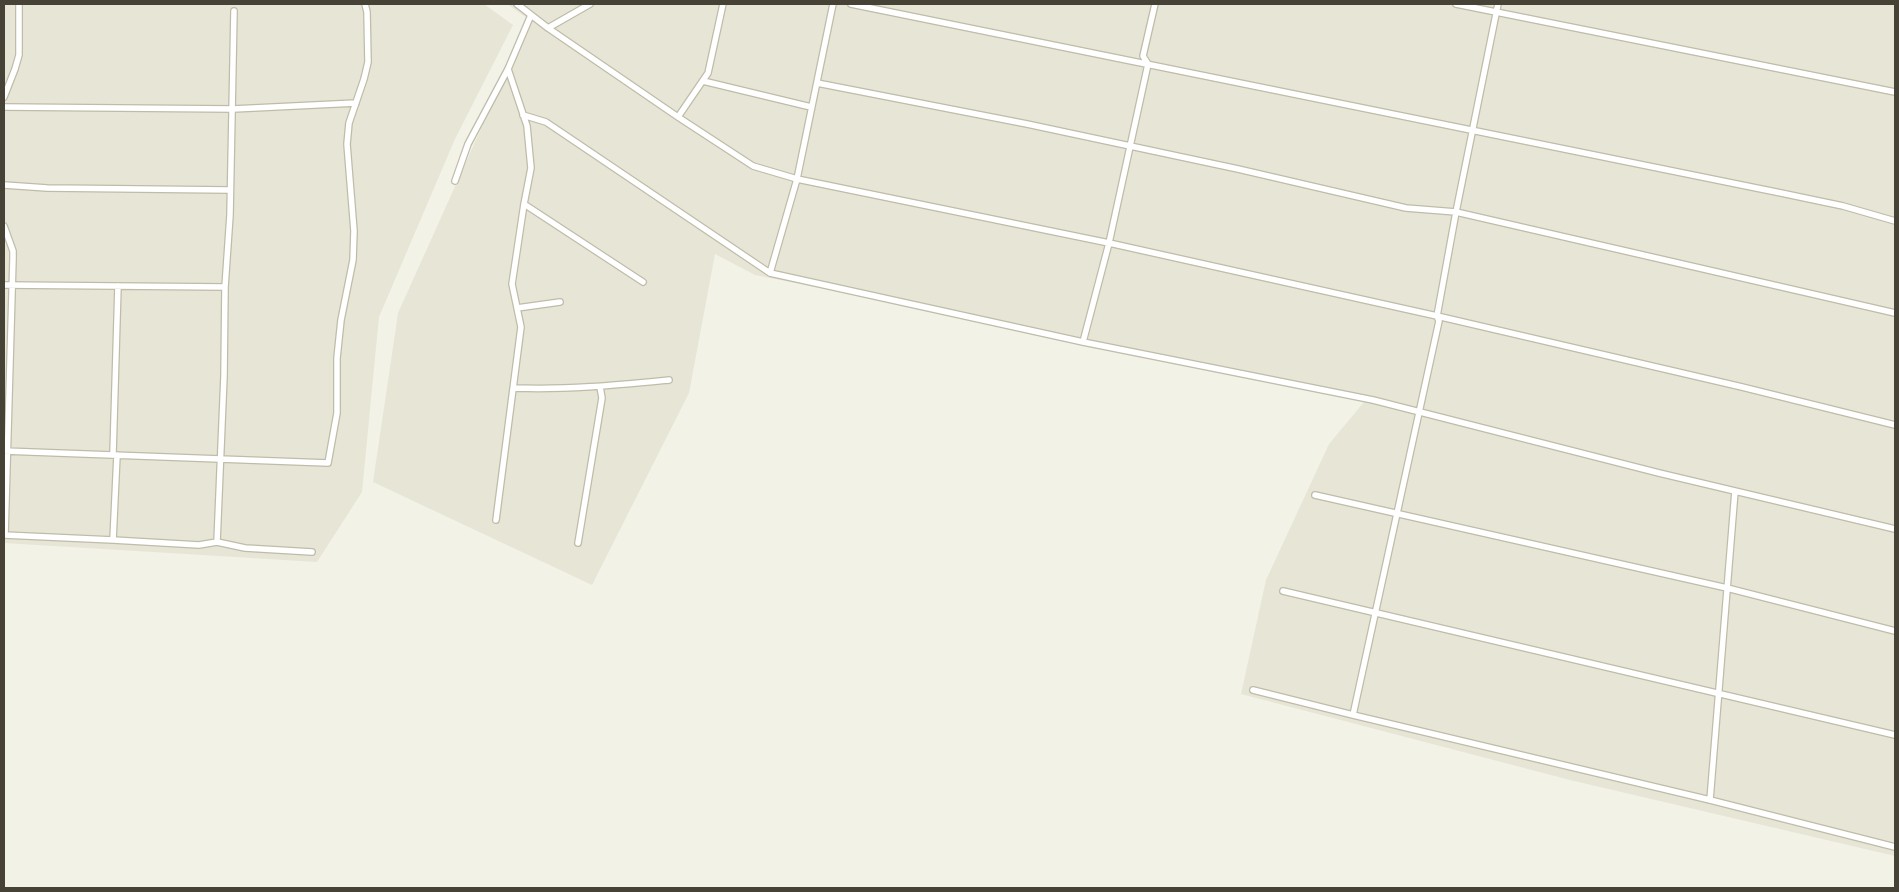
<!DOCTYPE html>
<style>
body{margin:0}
#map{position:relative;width:1899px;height:892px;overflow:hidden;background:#f3f2e7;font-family:"Nunito Sans",sans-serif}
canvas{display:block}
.frame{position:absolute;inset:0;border:5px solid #464336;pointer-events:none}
</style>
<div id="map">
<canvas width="1899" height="892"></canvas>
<div class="frame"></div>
</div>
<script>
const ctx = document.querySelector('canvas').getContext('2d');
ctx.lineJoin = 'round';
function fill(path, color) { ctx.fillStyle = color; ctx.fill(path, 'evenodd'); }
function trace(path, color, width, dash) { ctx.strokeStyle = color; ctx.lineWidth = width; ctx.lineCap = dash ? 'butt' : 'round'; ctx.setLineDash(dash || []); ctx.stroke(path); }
fill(new Path2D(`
 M4 4H484L513 25 455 139 379 317 362 492 317 562 4 543Z
 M507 4H1895V856L1570 780 1241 694 1266 580 1329 444 1369 396 755 275 715 254 689 393 592 585 373 482 398 313 530 20Z`), '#e7e5d5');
const street = new Path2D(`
 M517 4 548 28 678 117 753 166 797 179 1109 243 1437 316 1742 387 1895 425
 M833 4 797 179 770 273 1083 342 1373 400 1659 473 1895 529
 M851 4 1781 193 1843 206 1895 221
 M1456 4 1895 92
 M548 28 590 4
 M703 81 811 107
 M817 83 1027 124 1238 169 1406 208 1456 212 1895 313
 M4 97 15 69 19 55V4
 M4 107 233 109 356 103
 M523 115 546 122 770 273
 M678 117 708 73 723 4
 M455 181 468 144 508 69 531 15
 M4 185 47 188 229 190
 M524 204 643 282
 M4 226 13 251V259L5 535
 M4 285 225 287
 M517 308 560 302
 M1083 342 1109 243 1148 64 1143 56 1155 4
 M514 388C567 390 617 385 669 380
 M4 451 328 463 337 413V358L341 320 353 260 354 231 347 144 349 123 364 79 368 62 367 12 365 4
 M113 454 118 286
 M117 455 113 540 199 545 217 542 245 548 312 552
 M1315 495 1727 588 1895 631
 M496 520 521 327 512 284 524 204 531 168 527 126 508 69
 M4 535 113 540
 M217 542 224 376 225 287 230 215 234 11
 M578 543 602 398 600 387
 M1283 591 1895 735
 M1253 690 1353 715 1439 321 1437 316 1456 212 1498 4
 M1353 715 1710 800 1895 847
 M1710 800 1735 491`);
trace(street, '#bfbca9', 8);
trace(street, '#fff', 5.5);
</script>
